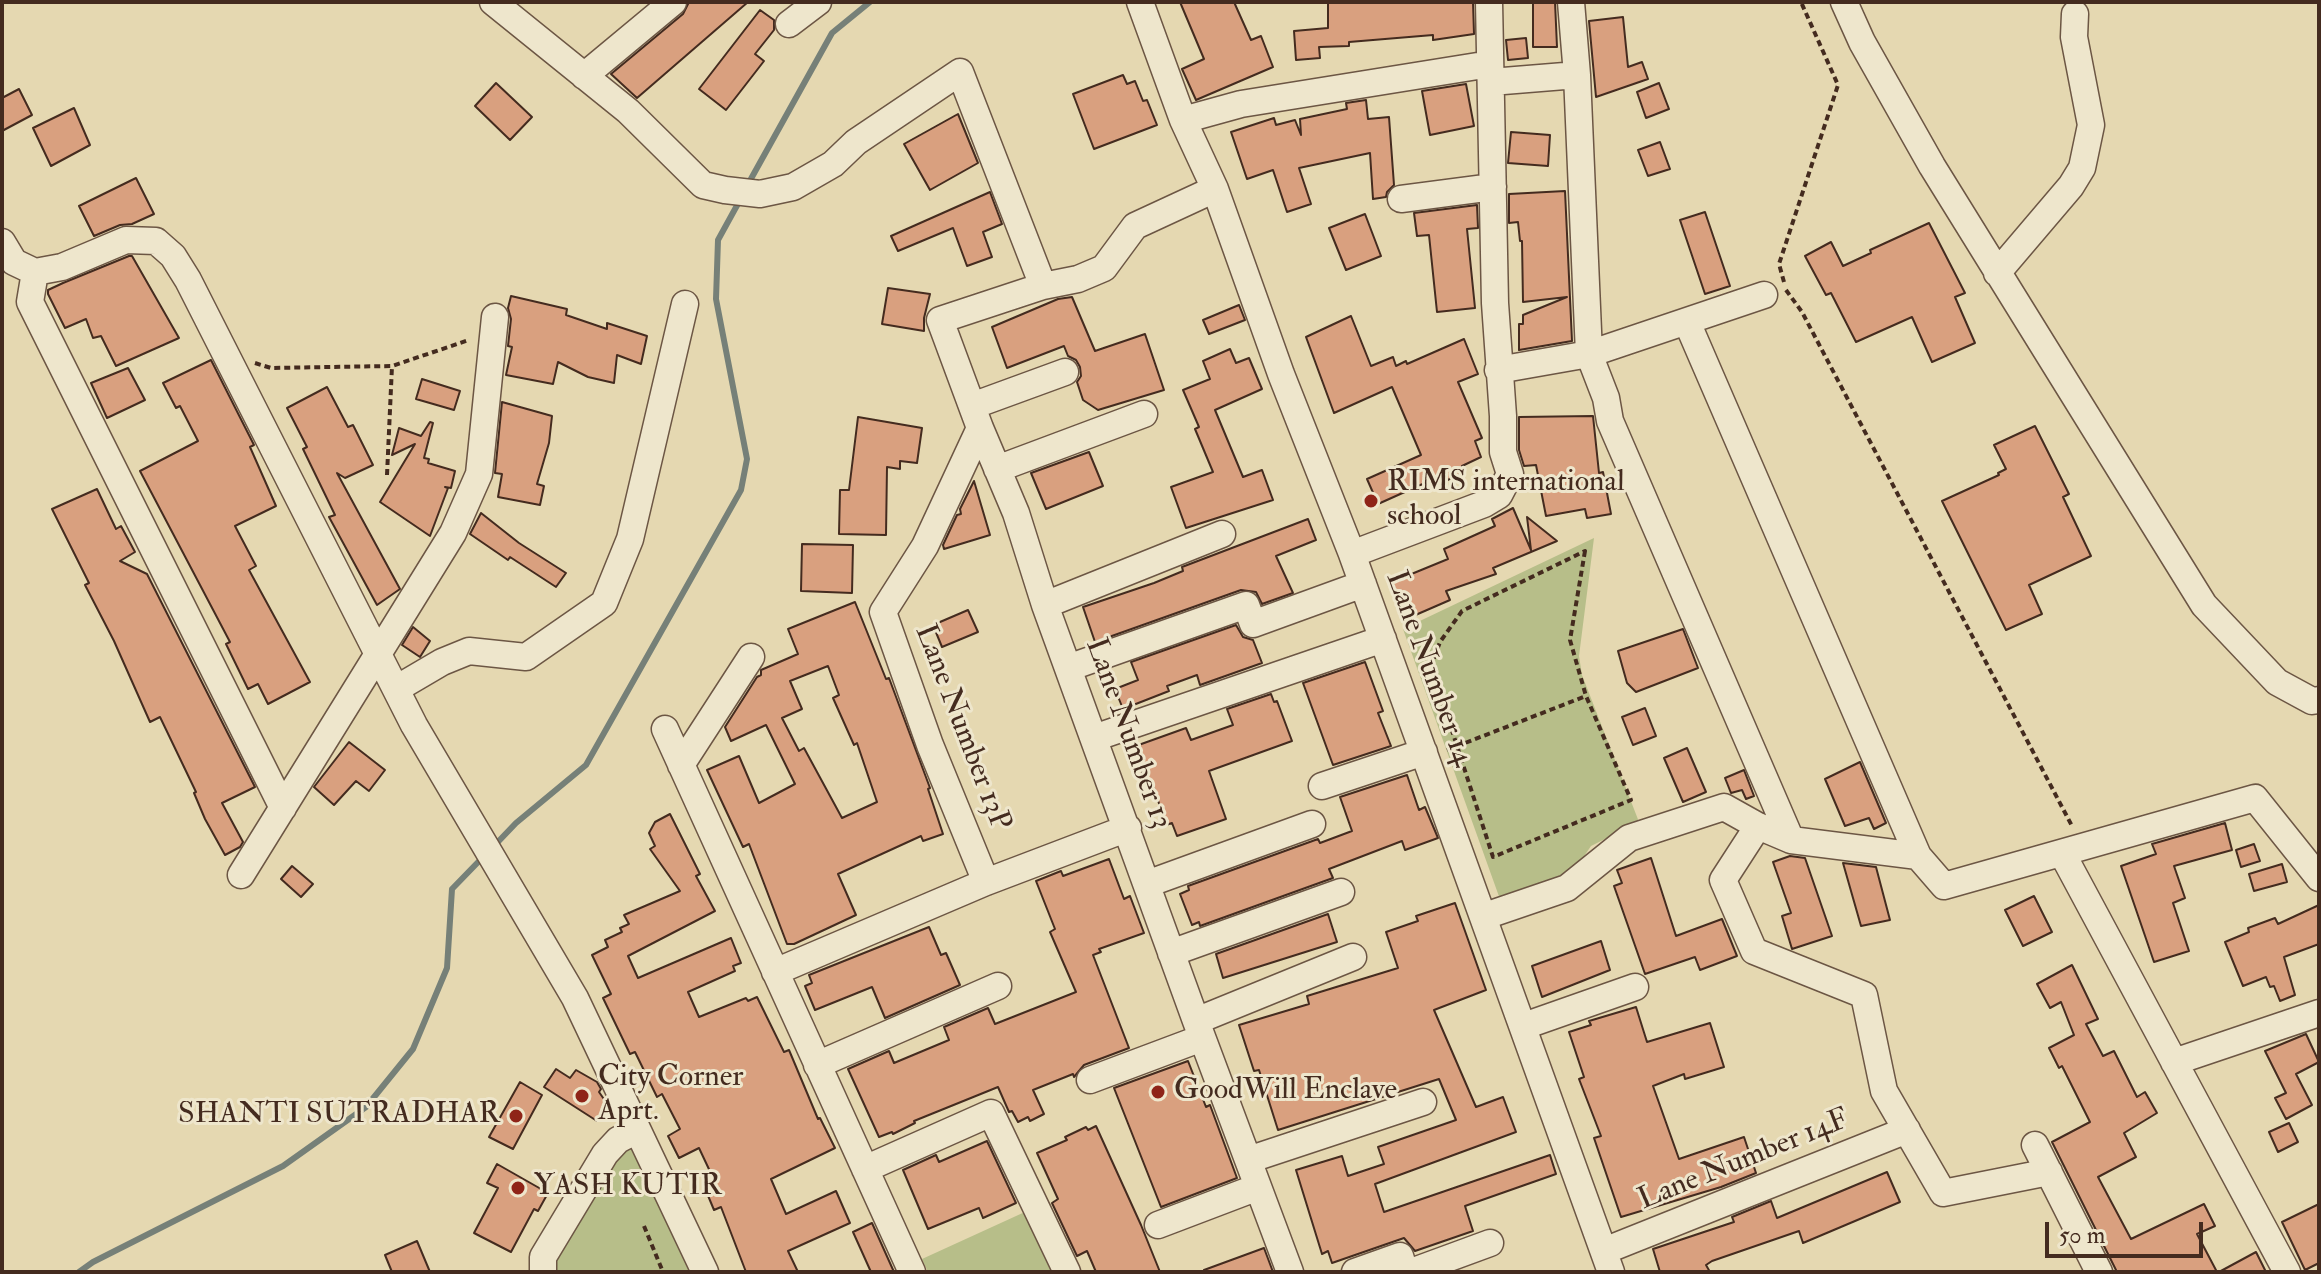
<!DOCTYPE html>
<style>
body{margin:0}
#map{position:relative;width:2321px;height:1274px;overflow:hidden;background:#e5d8b1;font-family:"IM FELL Double Pica",serif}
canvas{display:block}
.frame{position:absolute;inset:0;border:4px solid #442b1f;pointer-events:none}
.scale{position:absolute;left:2045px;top:1222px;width:158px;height:36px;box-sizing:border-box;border:4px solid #442b1f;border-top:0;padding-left:10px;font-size:24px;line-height:28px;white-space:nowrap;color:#442b1f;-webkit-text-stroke:6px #eee6cc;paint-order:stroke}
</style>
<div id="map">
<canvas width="2321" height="1274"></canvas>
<div class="frame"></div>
<div class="scale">50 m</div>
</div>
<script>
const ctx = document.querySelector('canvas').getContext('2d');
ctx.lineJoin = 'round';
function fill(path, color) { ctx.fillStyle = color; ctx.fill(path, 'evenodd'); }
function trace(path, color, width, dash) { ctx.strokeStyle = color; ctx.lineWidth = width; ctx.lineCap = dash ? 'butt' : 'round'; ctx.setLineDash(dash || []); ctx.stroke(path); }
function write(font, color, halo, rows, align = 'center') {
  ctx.font = font + ' "IM FELL Double Pica",serif'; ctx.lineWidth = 6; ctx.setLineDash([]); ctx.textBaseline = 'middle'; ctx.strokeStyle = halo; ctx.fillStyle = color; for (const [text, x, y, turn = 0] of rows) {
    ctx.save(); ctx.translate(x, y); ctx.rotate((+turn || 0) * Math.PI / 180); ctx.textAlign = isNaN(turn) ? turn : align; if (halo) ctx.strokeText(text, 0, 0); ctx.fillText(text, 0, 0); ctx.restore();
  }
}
fill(new Path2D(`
 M1594 538 1579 656 1582 675 1639 822 1591 846 1569 878 1501 902 1403 629Z
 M635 1134 698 1272H547V1257Z
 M1027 1211 1056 1272H928L922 1259Z`), '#b7be89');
trace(new Path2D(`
 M747 186 832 33 870 2
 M495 845 516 823 586 765 741 490 747 459 716 299 718 240 740 200
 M79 1272 93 1262 283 1166 366 1107 413 1049 447 968 452 889 484 856`), '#768078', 6);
const building = new Path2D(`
 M689 2H748L637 98 611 74 683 14Z
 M1180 2H1234L1251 40 1261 36 1273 67 1196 100 1182 69 1204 59Z
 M1328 2H1473L1474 34 1433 40V35L1349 42V46L1319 47 1320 58 1296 60 1294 31 1328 28Z
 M1533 2H1555L1557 47H1533Z
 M760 10 774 20V30L755 54 764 61 726 110 699 89Z
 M1623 17 1628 67 1642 62 1648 79 1596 97 1589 21Z
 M1526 38 1528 58 1508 60 1506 40Z
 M1123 75 1127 84 1135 81 1143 101 1147 100 1157 125 1094 149 1073 94Z
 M496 83 532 117 510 140 475 106Z
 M1659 83 1669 109 1646 118 1637 92Z
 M1466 84 1474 126 1430 135 1422 91Z
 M19 89 32 115 2 131V98Z
 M1366 100 1368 119 1389 117 1394 185 1387 192 1386 197 1373 199 1370 153 1299 168 1311 204 1287 212 1273 170 1247 179 1231 132 1274 118 1276 125 1295 120 1301 135 1300 119 1347 109 1346 103Z
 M74 108 90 145 51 166 33 128Z
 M958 114 978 163 930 190 904 144Z
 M1511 132 1550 135 1548 166 1508 163Z
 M1660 142 1670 169 1648 176 1638 150Z
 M136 178 154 214 132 224 120 225 94 236 79 206Z
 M1565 191 1572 341 1519 350V324H1523V315L1567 297 1523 302 1522 241H1520L1518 222 1509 223V194Z
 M990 192 1002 224 983 232 992 257 967 266 953 228 898 251 891 236Z
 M1477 205 1478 228 1467 229 1475 308 1437 312 1429 235 1417 236 1414 213Z
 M1705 212 1730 286 1705 294 1680 220Z
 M1365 214 1381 256 1346 270 1329 228Z
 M1929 223 1965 293 1955 297 1975 343 1932 362 1912 317 1856 342 1831 293 1826 295 1805 256 1831 242 1843 266 1871 253 1870 250Z
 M129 256H132L179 338 116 366 101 336 93 338 86 319 65 328 48 294V290L63 283Z
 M888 288 930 294 924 318V331L882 324Z
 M511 296 567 309 566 315 607 329V323L647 336 641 364 617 355 614 383 588 377 558 362 553 384 506 375 512 347 508 346 511 319 508 308Z
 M1072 297 1095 351 1145 334 1164 390 1098 410 1083 400 1077 382 1081 376 1080 367 1076 360 1068 356 1064 346 1007 368 992 327 1058 299Z
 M1239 305 1245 320 1209 334 1203 320Z
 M1351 316 1371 366 1393 357 1396 366 1406 361 1407 364 1464 339 1478 374 1458 382 1482 438 1475 441 1481 457 1462 466 1465 472 1439 484 1436 478 1378 504 1367 479 1421 455 1392 387 1334 413 1306 337Z
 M1230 349 1236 363 1249 358 1262 389 1215 410 1243 477 1262 470 1273 500 1186 528 1171 487 1213 472 1195 429 1199 427 1183 390 1210 379 1203 361Z
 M211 360 254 445 250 447 276 506 235 526 256 566 249 570 310 682 268 704 258 684 248 689 226 644 230 642 140 471 198 441 180 406 176 408 163 383Z
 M128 368 145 400 107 418 91 383Z
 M422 379 460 391 454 410 416 399Z
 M327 387 348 427 353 425 373 465 345 478 337 473 400 589 377 605 329 517 335 515 303 449 307 447 287 408Z
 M502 402 552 416 549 443 537 484 544 486 540 505 498 497 502 474 495 473Z
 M1593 416 1599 473 1603 472 1611 514 1587 518 1585 509 1546 516 1536 465 1524 466 1519 450V417Z
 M858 417 922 428 917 463 900 461V469L887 467 886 535 839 534 840 490H849Z
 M430 422 433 423 424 458 429 459 428 463 455 471 451 488 445 487 448 488 430 536 380 502 415 444 392 455 399 428 421 436Z
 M2035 426 2069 494 2063 497 2091 556 2029 585 2042 614 2006 630 1942 501 1999 475 1998 473 2006 469 1994 445Z
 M1089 452 1103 486 1046 509 1031 473Z
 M974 481 990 535 944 549 943 545 957 515 961 514 960 509Z
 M97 489 116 529 121 526 135 552 120 561 147 574 255 787 222 803 243 842 240 847 225 855 205 819 194 793 196 792 160 717 150 722 114 641 85 585 89 583 52 509Z
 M1513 508 1531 550 1527 517 1557 541 1493 568 1496 574 1446 591 1450 600 1404 620 1392 591 1395 589 1392 582 1448 559 1444 549 1495 526 1492 519Z
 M481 513 519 543 566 573 556 587 510 557 508 560 470 534Z
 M1308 519 1316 540 1276 556 1293 593 1262 604 1256 592 1241 590 1095 642 1083 607 1154 583 1183 571 1182 567Z
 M802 544 853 545 852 593 801 591Z
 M855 602 886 679 889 678 930 788 928 789 943 834 923 841 921 836 838 874 856 915 794 944H787L749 844 743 847 707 770 739 756 759 803 795 784 766 725 731 741 725 727 757 677 761 675V670L798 654 788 629ZM828 666 839 695 833 698 854 745 857 743 877 802 842 818 804 748 799 751 782 718 802 709 790 681Z
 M968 610 978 632 942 647 933 625Z
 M1236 625 1243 637 1253 640 1262 663 1200 685 1197 675 1167 686 1169 691 1123 709 1115 689 1138 680 1131 662Z
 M413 627 430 641 420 657 402 645Z
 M1683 629 1698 668 1636 692 1627 683 1618 651Z
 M1365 662 1383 711 1378 713 1391 746 1333 765 1303 683Z
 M1271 694 1274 702 1277 701 1292 741 1209 771 1226 819 1177 836 1172 823 1166 825 1154 788 1148 790 1133 747 1186 728 1191 740 1233 725 1227 709Z
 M1645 708 1656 736 1633 745 1622 717Z
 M349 742 385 770 369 791 356 781 334 805 314 787Z
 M1687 748 1706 792 1683 802 1664 758Z
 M1860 762 1886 823 1874 829 1869 818 1845 826 1825 779Z
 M1744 770 1754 796 1746 799 1742 790 1731 793 1725 778Z
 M1407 775 1419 810 1425 807 1438 838 1405 850 1402 841 1329 869 1333 878 1200 926 1199 922 1192 925 1180 894 1189 890 1188 886 1318 839 1320 843 1352 831 1340 797Z
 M670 814 700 874 696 876 715 911 628 956 638 978 731 938 741 963 733 966 735 971 688 992 699 1017 746 998 748 1001 757 997 784 1052 789 1050 818 1119 820 1118 835 1148 771 1179 786 1214 836 1191 850 1223 788 1251 798 1272H746L721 1207 714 1210 704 1186 715 1182 699 1148 679 1158 668 1136 680 1129 662 1094 657 1097 635 1052 630 1054 603 998 611 994 592 955 608 947 605 940 622 932 620 928 629 924 624 915 680 891 650 849 655 846 649 833 655 822Z
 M2225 823 2232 850 2174 866 2185 898 2173 903 2189 951 2154 962 2121 866 2156 854 2152 844Z
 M2254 844 2260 861 2241 867 2236 850Z
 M1790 856 1805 858 1832 936 1792 949 1782 916 1791 913 1773 862Z
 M1651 858 1676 936 1722 919 1737 956 1700 970 1695 957 1645 974 1614 886 1622 883 1617 870Z
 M1109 859 1124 899 1130 896 1144 933 1099 949 1101 952 1093 955 1129 1048 1084 1065 1074 1077 1073 1074 1033 1090 1044 1114 1030 1121 1028 1117 1018 1122 1012 1111 1009 1112 998 1087 914 1121 915 1123 893 1134 892 1132 879 1137 848 1069 889 1051 894 1063 949 1040 944 1027 988 1008 995 1024 1076 992 1050 932 1055 929 1036 881 1061 871 1063 876Z
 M1843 863 1876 867 1890 920 1861 926Z
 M2282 864 2287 882 2254 891 2249 874Z
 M292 866 313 884 301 897 281 879Z
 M2034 896 2052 932 2023 946 2005 910Z
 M1455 903 1486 990 1434 1010 1476 1107 1503 1097 1516 1132 1375 1184 1384 1212 1550 1155 1556 1174 1465 1206 1473 1231 1415 1251 1404 1238 1332 1263 1328 1251 1322 1254 1296 1170 1342 1156 1348 1176 1384 1164 1378 1147 1456 1120 1439 1079 1278 1130 1259 1070 1254 1071 1239 1025 1309 1004 1307 996 1398 968 1386 932 1418 921 1416 916Z
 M2319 905V944L2284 957 2295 995 2280 1001 2274 986 2270 987 2266 977 2243 986 2225 942 2249 932 2248 928 2275 918 2278 924Z
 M1328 914 1337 942 1223 978 1216 954Z
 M929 927 941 955 946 953 960 985 885 1018 872 987 815 1010 805 986 812 983 809 975Z
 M1601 941 1610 970 1542 997 1532 966Z
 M2072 965 2098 1019 2086 1024 2103 1056 2114 1051 2137 1097 2145 1092 2157 1113 2124 1133 2136 1157 2098 1177 2131 1239 2204 1204 2215 1226 2197 1234 2217 1272H2117L2052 1142 2090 1122 2062 1066 2059 1068 2049 1048 2074 1035 2061 1002 2050 1008 2037 984Z
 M1636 1007 1647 1042 1710 1023 1724 1067 1685 1079 1684 1074 1653 1086 1679 1159 1744 1137 1756 1173 1721 1187 1621 1217 1594 1138 1601 1136 1579 1079 1584 1077 1569 1032 1591 1025 1589 1021Z
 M2306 1034 2319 1062 2296 1074 2312 1105 2286 1119 2275 1098 2286 1093 2265 1051Z
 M1188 1061 1206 1107 1210 1105 1237 1178 1161 1207 1114 1088Z
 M556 1069 570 1078 576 1070 597 1082 601 1089 599 1092 608 1105 597 1121 544 1087Z
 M520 1082 542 1095 513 1149 489 1137Z
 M2289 1123 2298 1142 2278 1152 2269 1132Z
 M1096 1126 1141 1225 1160 1272H1096L1087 1251 1077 1256 1052 1203 1058 1199 1037 1153 1067 1140 1065 1137 1086 1127 1088 1130Z
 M987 1141 1016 1203 983 1218 979 1208 928 1229 903 1170 936 1155 939 1162Z
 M497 1164 548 1193 538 1211 534 1209 511 1252 474 1233 498 1188 487 1183Z
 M1887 1172 1900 1202 1803 1243 1799 1231 1712 1261 1706 1265 1710 1272H1660L1653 1249 1734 1222 1732 1217 1771 1201 1777 1218Z
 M2319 1204V1263L2305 1270 2282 1222Z
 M872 1223 894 1272H871L853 1232Z
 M417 1241 430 1272H392L385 1255Z
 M1264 1248 1273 1272H1205L1204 1270Z
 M2256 1252 2266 1272H2219Z`);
fill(building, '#d9a07f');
trace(building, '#442b1f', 2);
const minor = new Path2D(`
 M493 2 628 111 703 185 725 190 760 194 793 187 833 164 856 142 960 72 1043 286
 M1140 2 1183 120 1215 189 1281 374 1352 554 1611 1272
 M1571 2 1577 75 1589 354 1606 398 1610 421 1791 840
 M1844 2 1862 42 1932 166 2204 605 2277 682 2312 701 2319 700
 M789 24 818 2
 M584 76 673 2
 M1491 82 1577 75
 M1183 120 1241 104 1490 64
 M1215 189 1135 226 1104 268 1078 279 1043 286 940 320 980 428 1016 513 1045 605 1196 1021 1290 1272
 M1401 199 1493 187
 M2 242 14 262 35 272 62 267 126 240 156 241 173 256 188 280 414 725 575 998 705 1272
 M35 272 30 302 283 808
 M1997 273 2071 186 2082 168 2091 125 2074 37 2075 14
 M1687 322 1918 856
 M1498 370 1589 354 1764 295
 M972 406 1065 372
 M980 428 925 546 883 612 930 745 986 882
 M997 469 1144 414
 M1352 554 1484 504 1499 495 1510 474 1503 452V416L1495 303 1489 2
 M1045 605 1222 534
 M1068 668 1246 605 1253 624 1363 584
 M396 689 442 662 469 651 526 657 604 603 630 539 685 304
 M665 729 912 1272
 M1094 738 1383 639
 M681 765 751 657
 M1322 786 1424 752
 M1758 826 1723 880 1754 951 1864 995 1884 1091 1943 1193 2049 1172
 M2062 853 2287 1272
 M241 875 453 533 479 474 495 317
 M1147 884 1312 824
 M1485 916 1567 888 1629 838 1724 807 1758 826 1791 840 1918 856 1944 886 2255 798 2319 878
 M1171 953 1341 892
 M775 972 986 882 1128 828
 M1196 1021 1353 957
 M1524 1026 1635 987
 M2174 1062 2319 1013
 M817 1065 998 986
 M1090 1080 1202 1038
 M2035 1145 2099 1272
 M1248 1160 1423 1102
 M865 1169 991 1113 1067 1272
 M1158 1225 1258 1187
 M1604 1251 1907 1130
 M543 1272V1257L605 1154 618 1140 637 1130
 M1355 1272 1400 1256 1405 1272
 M1411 1272 1490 1243`);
trace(minor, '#6c5644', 29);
trace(new Path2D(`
 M1784 282 1779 264 1838 85 1801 2
 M1786 290 1802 312 2072 826
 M255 363 271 368 392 366 469 340
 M387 475 392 366
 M1585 551 1570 640 1586 696 1631 800 1493 857 1431 666 1440 642 1462 611Z
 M1447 750 1586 696
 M644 1226 663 1272`), '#442b1f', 4, [6, 4]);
trace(minor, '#eee6cc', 26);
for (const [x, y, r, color] of [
 [1371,501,8,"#8f2418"],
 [1158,1092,8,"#8f2418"],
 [582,1096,8,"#8f2418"],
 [516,1116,8,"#8f2418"],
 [518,1188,8,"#8f2418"]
]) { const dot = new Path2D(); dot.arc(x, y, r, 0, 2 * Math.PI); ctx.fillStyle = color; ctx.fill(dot); trace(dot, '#eee6cc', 3); }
write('30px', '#442b1f', '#eee6cc', [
 ["RIMS international",1387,484],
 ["school",1387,518],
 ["City Corner",598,1079],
 ["Aprt.",598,1113],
 ["GoodWill Enclave",1174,1092],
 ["SHANTI SUTRADHAR",500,1116,"right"],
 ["YASH KUTIR",534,1188]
], 'left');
write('30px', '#442b1f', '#eee6cc', [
 ["Lane Number 14",1428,669,70],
 ["Lane Number 13P",961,728,69],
 ["Lane Number 13",1127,734,70],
 ["Lane Number 14F",1744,1161,-22]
]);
</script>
